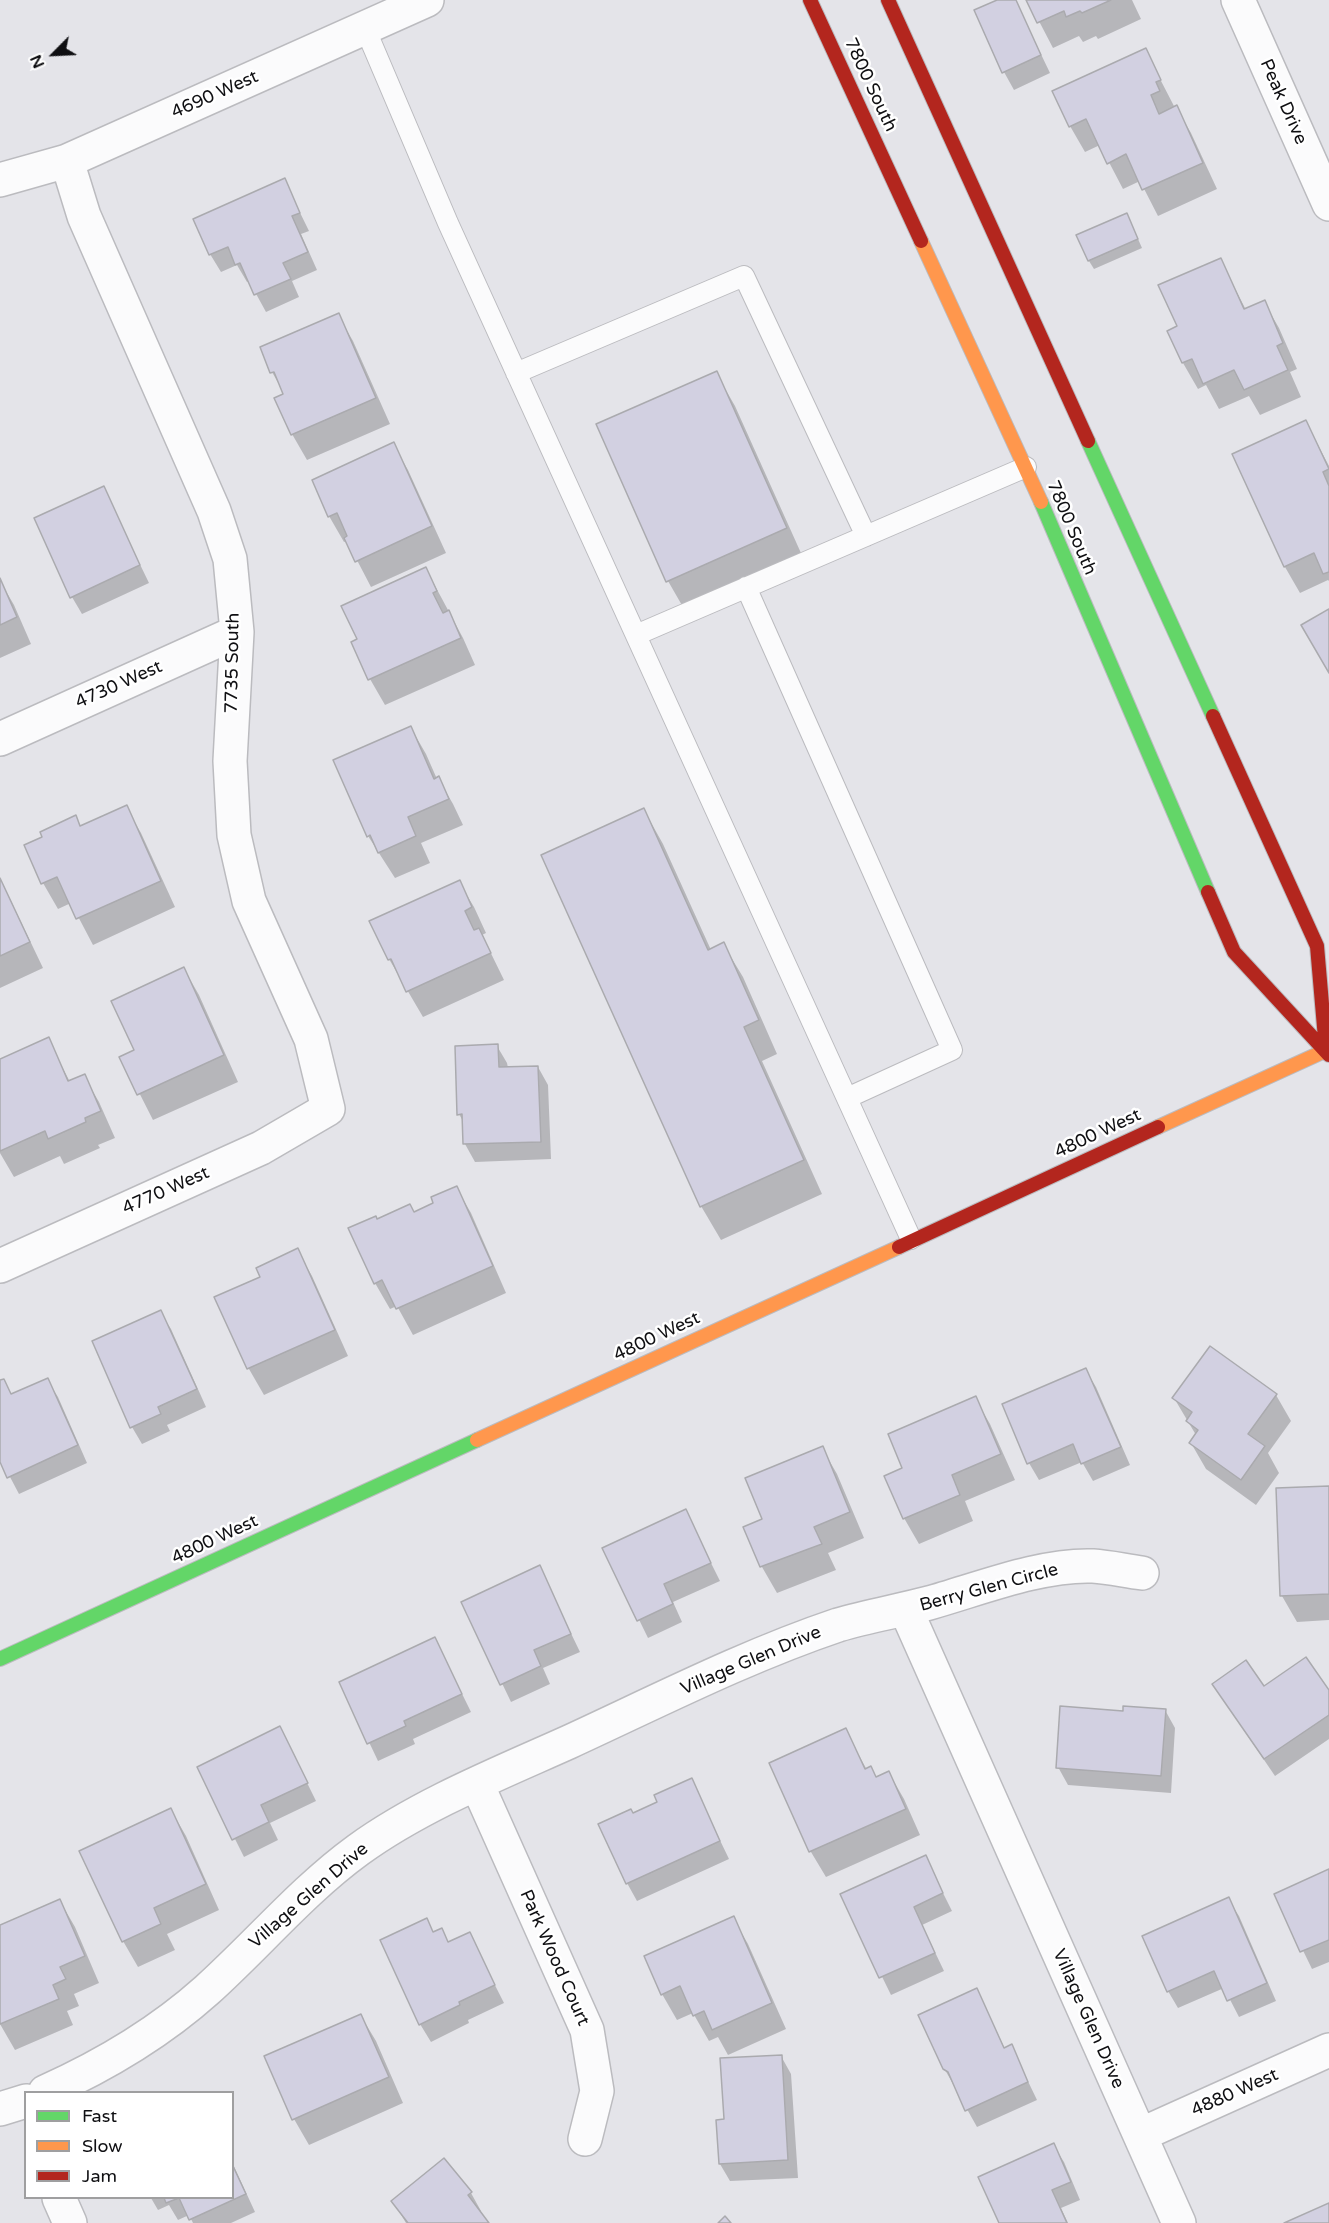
<!DOCTYPE html>
<style>
body{margin:0}
#map{position:relative;width:1329px;height:2223px;overflow:hidden;background:#e4e4e9;font-family:"Varela Round",sans-serif}
canvas{display:block}
.legend{position:absolute;left:24px;top:2091px;width:210px;height:108px;box-sizing:border-box;background:#fff;border:2px solid #9f9fa0;margin:0;padding:8px 10px;list-style:none;font-size:18px;color:#0f0f12}
.legend li{display:flex;align-items:center;gap:12px;height:30px}
.legend b{width:30px;border:2px solid #9f9fa0}
.north{position:absolute;left:24px;top:24px;width:60px;height:60px;-webkit-text-stroke:4px #fff;paint-order:stroke;rotate:246deg;font-size:16px;font-weight:700;line-height:24px;text-align:center;color:#0f0f12}
.north::after{content:'';display:block;margin:auto;width:21px;height:27px;background:#0f0f12;clip-path:polygon(50% 0,100% 100%,50% 72%,0 100%)}
</style>
<div id="map">
<canvas width="1329" height="2223"></canvas>
<ul class="legend">
<li><b style="height:8px;background:#63d668"></b>Fast</li>
<li><b style="height:8px;background:#ff974d"></b>Slow</li>
<li><b style="height:8px;background:#b3261e"></b>Jam</li>
</ul>
<div class="north">N</div>
</div>
<script>
const ctx = document.querySelector('canvas').getContext('2d');
ctx.lineJoin = 'round';
function fill(path, color) { ctx.fillStyle = color; ctx.fill(path, 'evenodd'); }
function trace(path, color, width, dash) { ctx.strokeStyle = color; ctx.lineWidth = width; ctx.lineCap = dash ? 'butt' : 'round'; ctx.setLineDash(dash || []); ctx.stroke(path); }
function write(font, color, halo, rows, align = 'center') {
  ctx.font = font + ' "Varela Round",sans-serif'; ctx.lineWidth = 5; ctx.setLineDash([]); ctx.textBaseline = 'middle'; ctx.strokeStyle = halo; ctx.fillStyle = color; for (const [text, x, y, turn = 0] of rows) {
    ctx.save(); ctx.translate(x, y); ctx.rotate((+turn || 0) * Math.PI / 180); ctx.textAlign = isNaN(turn) ? turn : align; if (halo) ctx.strokeText(text, 0, 0); ctx.fillText(text, 0, 0); ctx.restore();
  }
}
fill(new Path2D(`
 M1000 0H1015L1050 73 1014 90 1004 72Z
 M1028 0H1132L1141 19 1098 39 1096 36 1083 42 1079 36 1053 48Z
 M1145 50 1175 108 1176 107 1191 133 1217 189 1158 216 1140 181 1123 189 1100 145 1085 152 1070 126Z
 M284 180 309 231 301 234 317 270 292 281 299 297 266 312 249 281 247 282 237 265 221 272 210 254Z
 M1131 223 1142 248 1094 269 1089 261Z
 M1220 259 1246 310 1264 302 1279 328 1297 369 1290 372 1301 397 1260 415 1249 396 1219 409 1206 385 1198 389 1183 363 1169 331 1179 327Z
 M338 315 353 341 390 424 307 460 292 434 285 395 272 372Z
 M716 373 735 406 805 562 687 614 668 581Z
 M1306 422 1329 466V581L1328 580 1300 593 1285 567 1234 454Z
 M393 444 408 470 446 553 371 587 347 541 344 542 329 516Z
 M103 488 149 583 82 614 72 597Z
 M426 569 463 638 475 665 385 705 370 679 353 643Z
 M0 581 14 605 31 644 0 658Z
 M411 728 426 754 437 779 438 778 453 804 463 825 421 843 430 863 395 878 368 836Z
 M126 807 141 833 175 907 93 945 71 903 58 909 43 883 26 845 81 828Z
 M644 810 663 844 711 950 723 944 743 977 777 1054 762 1061 822 1194 721 1240 701 1206 543 856Z
 M0 878 43 968 0 988Z
 M459 882 474 907 486 933 482 935 504 980 423 1017 389 959Z
 M184 969 199 995 238 1082 153 1120 121 1057 136 1050Z
 M48 1039 70 1082 84 1076 99 1102 115 1138 98 1145 100 1148 64 1164 60 1156 14 1177 0 1153V1061Z
 M497 1046 507 1063 508 1068 538 1067 548 1085 551 1159 475 1162 465 1144 464 1123 459 1114Z
 M456 1187 471 1213 506 1293 413 1335 397 1306 390 1309 375 1283 414 1213 435 1203Z
 M297 1250 312 1276 348 1356 264 1395 249 1369 216 1298 262 1278Z
 M160 1312 171 1329 206 1407 167 1425 170 1431 142 1444 132 1427Z
 M1085 1369 1096 1387 1130 1465 1093 1481 1082 1462 1039 1480 1029 1463Z
 M4 1380 12 1396 47 1380 58 1397 87 1463 19 1494 0 1458V1382Z
 M1276 1395 1291 1421 1268 1453 1279 1473 1256 1505 1206 1469 1191 1443 1196 1435 1174 1398Z
 M975 1398 990 1424 1015 1480 965 1501 973 1521 919 1544 904 1518 886 1477 904 1469Z
 M822 1448 837 1474 864 1538 828 1553 836 1570 777 1593 762 1567 745 1528 764 1520Z
 M1329 1488V1620L1297 1622 1282 1596Z
 M685 1511 720 1581 673 1602 682 1622 648 1638 604 1548Z
 M539 1567 580 1652 543 1668 550 1684 511 1702 463 1602Z
 M435 1639 471 1712 413 1739 415 1744 378 1761 341 1683Z
 M1329 1692V1739L1275 1776 1224 1701Z
 M1165 1710 1175 1728 1171 1793 1068 1785 1058 1767 1124 1713Z
 M280 1728 316 1801 270 1823 278 1840 244 1857 199 1767Z
 M845 1730 867 1770 871 1768 877 1778 889 1773 904 1799 920 1835 826 1877 811 1852 771 1764Z
 M691 1780 729 1859 637 1901 627 1883 633 1815 659 1803Z
 M171 1810 186 1836 219 1910 167 1934 175 1950 138 1967 123 1941Z
 M925 1857 952 1911 922 1925 944 1971 891 1995 842 1895Z
 M1329 1871V1962L1312 1969 1276 1895Z
 M1228 1899 1239 1916 1276 2001 1239 2017 1224 1988 1178 2008 1168 1991Z
 M60 1901 75 1927 99 1983 74 1994 79 2006 67 2011 73 2025 15 2050 0 2024V1927Z
 M733 1918 748 1944 786 2029 728 2055 718 2037 709 2041 693 2013 677 2020 662 1994Z
 M426 1920 434 1934 449 1944 469 1934 504 2003 468 2020 469 2023 431 2042 420 2024Z
 M977 1990 1005 2049 1011 2046 1037 2100 977 2127 944 2068Z
 M361 2016 376 2041 403 2103 309 2145 294 2119Z
 M781 2056 791 2074 798 2178 730 2181 720 2164 725 2121Z
 M1053 2145 1064 2162 1080 2200 1061 2208 1068 2223H1000Z
 M444 2160 471 2193 481 2211 479 2212 488 2223H406L403 2218 393 2201Z
 M232 2162 255 2212 231 2223H193L189 2215 178 2220 169 2205 158 2210 151 2198H232Z`), '#0003');
const building = new Path2D(`
 M997 0H1016L1041 55 1002 73 974 10Z
 M1026 0H1111L1082 13 1080 11 1066 17 1064 11 1037 23Z
 M1146 48 1161 80 1156 82 1160 91 1151 95 1159 114 1177 105 1203 163 1142 190 1126 154 1107 164 1086 119 1069 127 1052 91Z
 M285 178 300 213 292 216 308 252 283 263 291 279 254 295 240 263 235 265 228 247 209 255 193 219Z
 M1127 213 1138 239 1088 261 1076 235Z
 M1221 258 1244 309 1265 300 1283 343 1277 346 1288 370 1244 390 1234 370 1203 384 1192 359 1182 363 1167 331 1177 326 1158 285Z
 M339 313 376 398 291 435 274 398 283 394 274 372 270 373 260 347Z
 M717 371 787 528 666 582 596 424Z
 M1306 420 1329 469 1323 472 1329 486V572L1323 574 1314 553 1284 567 1232 454Z
 M394 442 432 526 355 562 344 538 347 536 337 513 328 517 312 480Z
 M104 486 140 565 70 598 34 518Z
 M426 567 437 591 433 593 443 613 449 610 461 638 368 680 351 642 357 639 341 606Z
 M0 578 17 617 0 625Z
 M1329 609V673L1301 625Z
 M411 726 434 779 439 776 449 799 408 817 416 836 378 853 370 835 367 837 333 760Z
 M127 805 161 881 76 919 57 877 41 884 24 845 42 837 40 832 76 815 80 826Z
 M644 808 708 950 724 942 759 1020 744 1027 804 1160 700 1207 541 855Z
 M0 878 30 942 0 956Z
 M460 880 472 907 465 911 474 930 479 928 491 953 406 992 391 959 388 960 369 921Z
 M184 967 224 1055 137 1095 119 1057 134 1050 111 1001Z
 M49 1037 68 1081 85 1074 101 1111 85 1118 86 1122 48 1139 45 1131 0 1151V1059Z
 M498 1044 499 1067 538 1066 541 1142 463 1144 462 1114 457 1115 455 1046Z
 M457 1186 493 1266 396 1309 382 1280 374 1284 348 1228 376 1216 377 1219 410 1204 414 1212 433 1203 431 1197Z
 M298 1248 335 1330 247 1369 214 1297 260 1277 256 1268Z
 M161 1310 197 1389 158 1407 161 1414 130 1428 92 1341Z
 M1210 1346 1277 1394 1248 1434 1265 1446 1241 1480 1189 1443 1198 1430 1186 1421 1192 1412 1172 1398Z
 M1086 1368 1121 1447 1081 1464 1073 1444 1027 1464 1002 1404Z
 M48 1378 78 1445 7 1478 0 1462V1380L4 1379 11 1394Z
 M976 1396 1001 1454 952 1475 960 1495 903 1519 884 1476 902 1468 888 1434Z
 M823 1446 850 1512 814 1527 822 1544 760 1567 743 1527 762 1519 745 1478Z
 M1329 1486V1594L1280 1596 1276 1488Z
 M686 1509 711 1563 664 1584 673 1604 637 1621 602 1548Z
 M540 1565 571 1634 534 1650 541 1666 500 1685 461 1602Z
 M435 1637 462 1694 404 1721 406 1726 367 1744 339 1682Z
 M1306 1657 1329 1690V1715L1264 1759 1212 1684 1246 1660 1264 1686Z
 M1060 1706 1123 1711V1706L1166 1709 1161 1776 1056 1768Z
 M280 1726 308 1783 261 1805 269 1822 232 1840 197 1767Z
 M846 1728 865 1769 871 1766 876 1777 889 1771 906 1809 809 1852 769 1763Z
 M692 1778 720 1841 626 1884 598 1824 631 1809 633 1813 657 1802 654 1795Z
 M171 1808 206 1884 154 1908 161 1924 122 1942 79 1851Z
 M926 1855 943 1893 914 1907 935 1953 879 1978 840 1894Z
 M1329 1869V1940L1300 1952 1274 1894Z
 M1229 1897 1267 1983 1227 2001 1214 1971 1167 1992 1142 1936Z
 M60 1899 85 1956 60 1967 66 1979 53 1985 59 1999 0 2024V1925Z
 M734 1916 772 2003 712 2030 704 2011 693 2016 680 1986 661 1995 644 1956Z
 M427 1918 433 1932 442 1928 448 1942 470 1932 495 1985 459 2002 460 2005 419 2025 380 1940Z
 M977 1988 1004 2048 1012 2044 1028 2082 965 2111 948 2072 943 2069 918 2015Z
 M361 2014 389 2077 292 2120 264 2056Z
 M782 2055 788 2160 719 2164 716 2120 724 2119 720 2058Z
 M1054 2143 1071 2182 1052 2190 1067 2223H999L978 2177Z
 M444 2158 472 2192 468 2195 489 2223H408L391 2201Z
 M232 2164 246 2194 189 2220 179 2198H232Z
 M164 2198H179L166 2203Z
 M1329 2203V2223H1284Z
 M725 2216 731 2223H718Z`);
fill(building, '#d2d0e1');
trace(building, '#aaaaae', 1.5);
const lane = new Path2D(`
 M365 28 448 223 911 1239
 M516 373 744 276 866 536
 M746 587 952 1050 847 1098
 M636 635 1026 467`);
const street = new Path2D(`
 M1238 0 1329 204
 M0 180 67 161 427 0
 M0 739 237 632
 M0 1266 261 1148 328 1109 311 1039 249 901 234 835 230 761 237 632 230 559 214 511 84 216 67 161
 M906 1610 1179 2223
 M477 1784 587 2030 597 2091 585 2139
 M45 2092C103 2066 159 2033 207 1990 258 1944 303 1890 358 1850 420 1805 500 1773 569 1742 658 1701 746 1656 838 1625 868 1616 899 1611 929 1603 979 1589 1041 1564 1093 1566 1109 1567 1126 1571 1142 1573
 M0 2109 26 2101
 M1140 2135 1329 2050
 M59 2198 70 2223`);
const fast = new Path2D(`
 M1088 441 1213 716
 M1041 502 1208 892
 M0 1659 477 1440`);
const slow = new Path2D(`
 M921 241 1041 502
 M1158 1127 1329 1049
 M477 1440 899 1247`);
const jam = new Path2D(`
 M810 0 921 241
 M888 0 1088 441
 M1213 716 1317 946 1326 1050
 M1208 892 1234 952 1329 1055
 M899 1247 1158 1127`);
trace(lane, '#bbbbbf', 22);
trace(street, '#bbbbbf', 36);
trace(fast, '#bbbbbf', 16);
trace(slow, '#bbbbbf', 16);
trace(jam, '#bbbbbf', 16);
trace(lane, '#fbfbfc', 20);
trace(street, '#fbfbfc', 33);
trace(fast, '#63d668', 14);
trace(slow, '#ff974d', 14);
trace(jam, '#b3261e', 14);
write('18px', '#0f0f12', '#fff', [
 ["7800 South",870,85,65],
 ["4690 West",215,95,-24],
 ["Peak Drive",1283,102,66],
 ["7800 South",1071,528,67],
 ["7735 South",233,663,-89],
 ["4730 West",119,685,-24],
 ["4800 West",1098,1134,-25],
 ["4770 West",166,1191,-24],
 ["4800 West",657,1337,-25],
 ["4800 West",215,1540,-25],
 ["Berry Glen Circle",989,1588,-15],
 ["Village Glen Drive",751,1661,-23],
 ["Village Glen Drive",309,1896,-41],
 ["Park Wood Court",554,1958,66],
 ["Village Glen Drive",1088,2019,66],
 ["4880 West",1235,2093,-24]
]);
</script>
